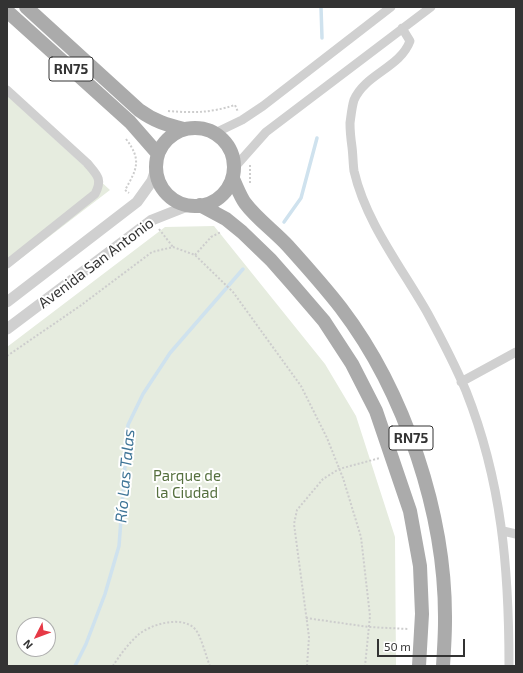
<!DOCTYPE html>
<meta charset="utf-8">
<style>
body{margin:0}
#map{position:relative;width:523px;height:673px;overflow:hidden;background:#fff;font-family:"Exo 2",sans-serif}
canvas{display:block}
.frame{position:absolute;inset:0;border:8px solid #333;pointer-events:none}
.north{position:absolute;left:16px;top:617px;width:40px;height:40px;box-sizing:border-box;background:#fff;border:1px solid #adadad;border-radius:50%;rotate:228deg;font-size:11px;font-weight:700;line-height:16px;text-align:center;color:#333}
.north::after{content:'';display:block;margin:auto;width:14px;height:18px;background:#e63946;clip-path:polygon(50% 0,100% 100%,50% 72%,0 100%)}
.scale{position:absolute;left:377px;top:639px;width:88px;height:18px;box-sizing:border-box;border:2px solid #333;border-top:0;padding-left:5px;font-size:12px;line-height:14px;white-space:nowrap;color:#333;-webkit-text-stroke:3px #fff;paint-order:stroke}
</style>
<div id="map">
<canvas width="523" height="673"></canvas>
<div class="frame"></div>
<div class="north">N</div>
<div class="scale">50 m</div>
</div>
<script>
const ctx = document.querySelector('canvas').getContext('2d');
ctx.lineJoin = 'round';
function fill(path, color) { ctx.fillStyle = color; ctx.fill(path, 'evenodd'); }
function trace(path, color, width, dash) { ctx.strokeStyle = color; ctx.lineWidth = width; ctx.lineCap = dash ? 'butt' : 'round'; ctx.setLineDash(dash || []); ctx.stroke(path); }
function write(font, color, halo, rows, align = 'center') {
  ctx.font = font + ' "Exo 2",sans-serif'; ctx.lineWidth = 4; ctx.setLineDash([]); ctx.textBaseline = 'middle'; ctx.strokeStyle = halo; ctx.fillStyle = color; for (const [text, x, y, turn = 0] of rows) {
    ctx.save(); ctx.translate(x, y); ctx.rotate((+turn || 0) * Math.PI / 180); ctx.textAlign = isNaN(turn) ? turn : align; if (halo) ctx.strokeText(text, 0, 0); ctx.fillText(text, 0, 0); ctx.restore();
  }
}
fill(new Path2D(`
 M7 95 110 190 7 269Z
 M214 226 325 364 356 416 395 537 396 666H7V347L165 227ZM24 625H48V649H24Z`), '#e6ecdf');
trace(new Path2D(`
 M321 7 322 38
 M284 222 301 198 317 138
 M75 666 86 644 105 594 119 546 128 425 143 394 170 353 243 269`), '#cfe2ee', 3.5);
trace(new Path2D(`
 M168 111C195 113 209 113 235 105L238 112
 M126 139C142 160 137 169 125 190L129 193
 M250 165V184
 M159 229 173 247
 M195 255 211 237 221 232
 M7 356 80 306 152 252 173 247 195 255 233 292 301 386 327 438 343 478 361 537 370 616 365 666
 M306 618 369 627 408 629
 M113 666C119 656 129 643 138 635 151 624 182 615 195 629 201 635 206 657 210 666
 M307 666 309 637 294 524 297 510 323 479 339 469 380 458`), '#cdcdcd', 2, [2, 2]);
trace(new Path2D(`
 M402 28 410 41C400 68 365 74 354 100 352 106 351 116 350 123 350 131 351 140 352 147 353 155 353 164 354 171 366 223 402 268 428 314 441 338 455 365 466 391 502 482 509 569 509 666
 M7 90 87 163C97 175 103 179 95 194L7 264
 M215 133 242 120 263 106 391 7
 M234 168 266 132 431 7
 M461 382 516 352
 M503 531 516 534`), '#d0d0d0', 9);
trace(new Path2D(`
 M7 302 137 202 152 181 156 169
 M7 329 152 220 190 205`), '#d0d0d0', 11);
trace(new Path2D(`
 M26 7 139 110C154 121 167 125 184 129
 M7 11 130 122 158 154
 M156 167a39 39 0 1 1 78 0a39 39 0 1 1-78 0Z
 M233 179C237 187 240 196 245 203 257 219 274 231 288 246 306 266 324 286 341 308 405 392 446 515 445 621 445 636 444 651 443 666
 M200 205 226 219 242 232 271 260 293 285 324 321 352 364 376 411 410 511 420 566 422 614 419 666`), '#ababab', 14);
for (const [x, y, w] of [
 [71,69,44],
 [411,438,44]
]) { const box = new Path2D(); box.roundRect(x - w / 2, y - 12, w, 24, 3); ctx.fillStyle = '#fff'; ctx.fill(box); trace(box, '#333', 1); }
write('bold 14px', '#333', null, [
 ["RN75",71,69],
 ["RN75",411,438]
]);
write('15px', '#333', '#fff', [
 ["Avenida San Antonio",96,263,-37]
]);
write('15px', '#56703f', '#fff', [
 ["Parque de",187,476],
 ["la Ciudad",187,493]
]);
write('italic 16px', '#3f7597', '#fff', [
 ["Río Las Talas",125,476,-85]
]);
</script>
